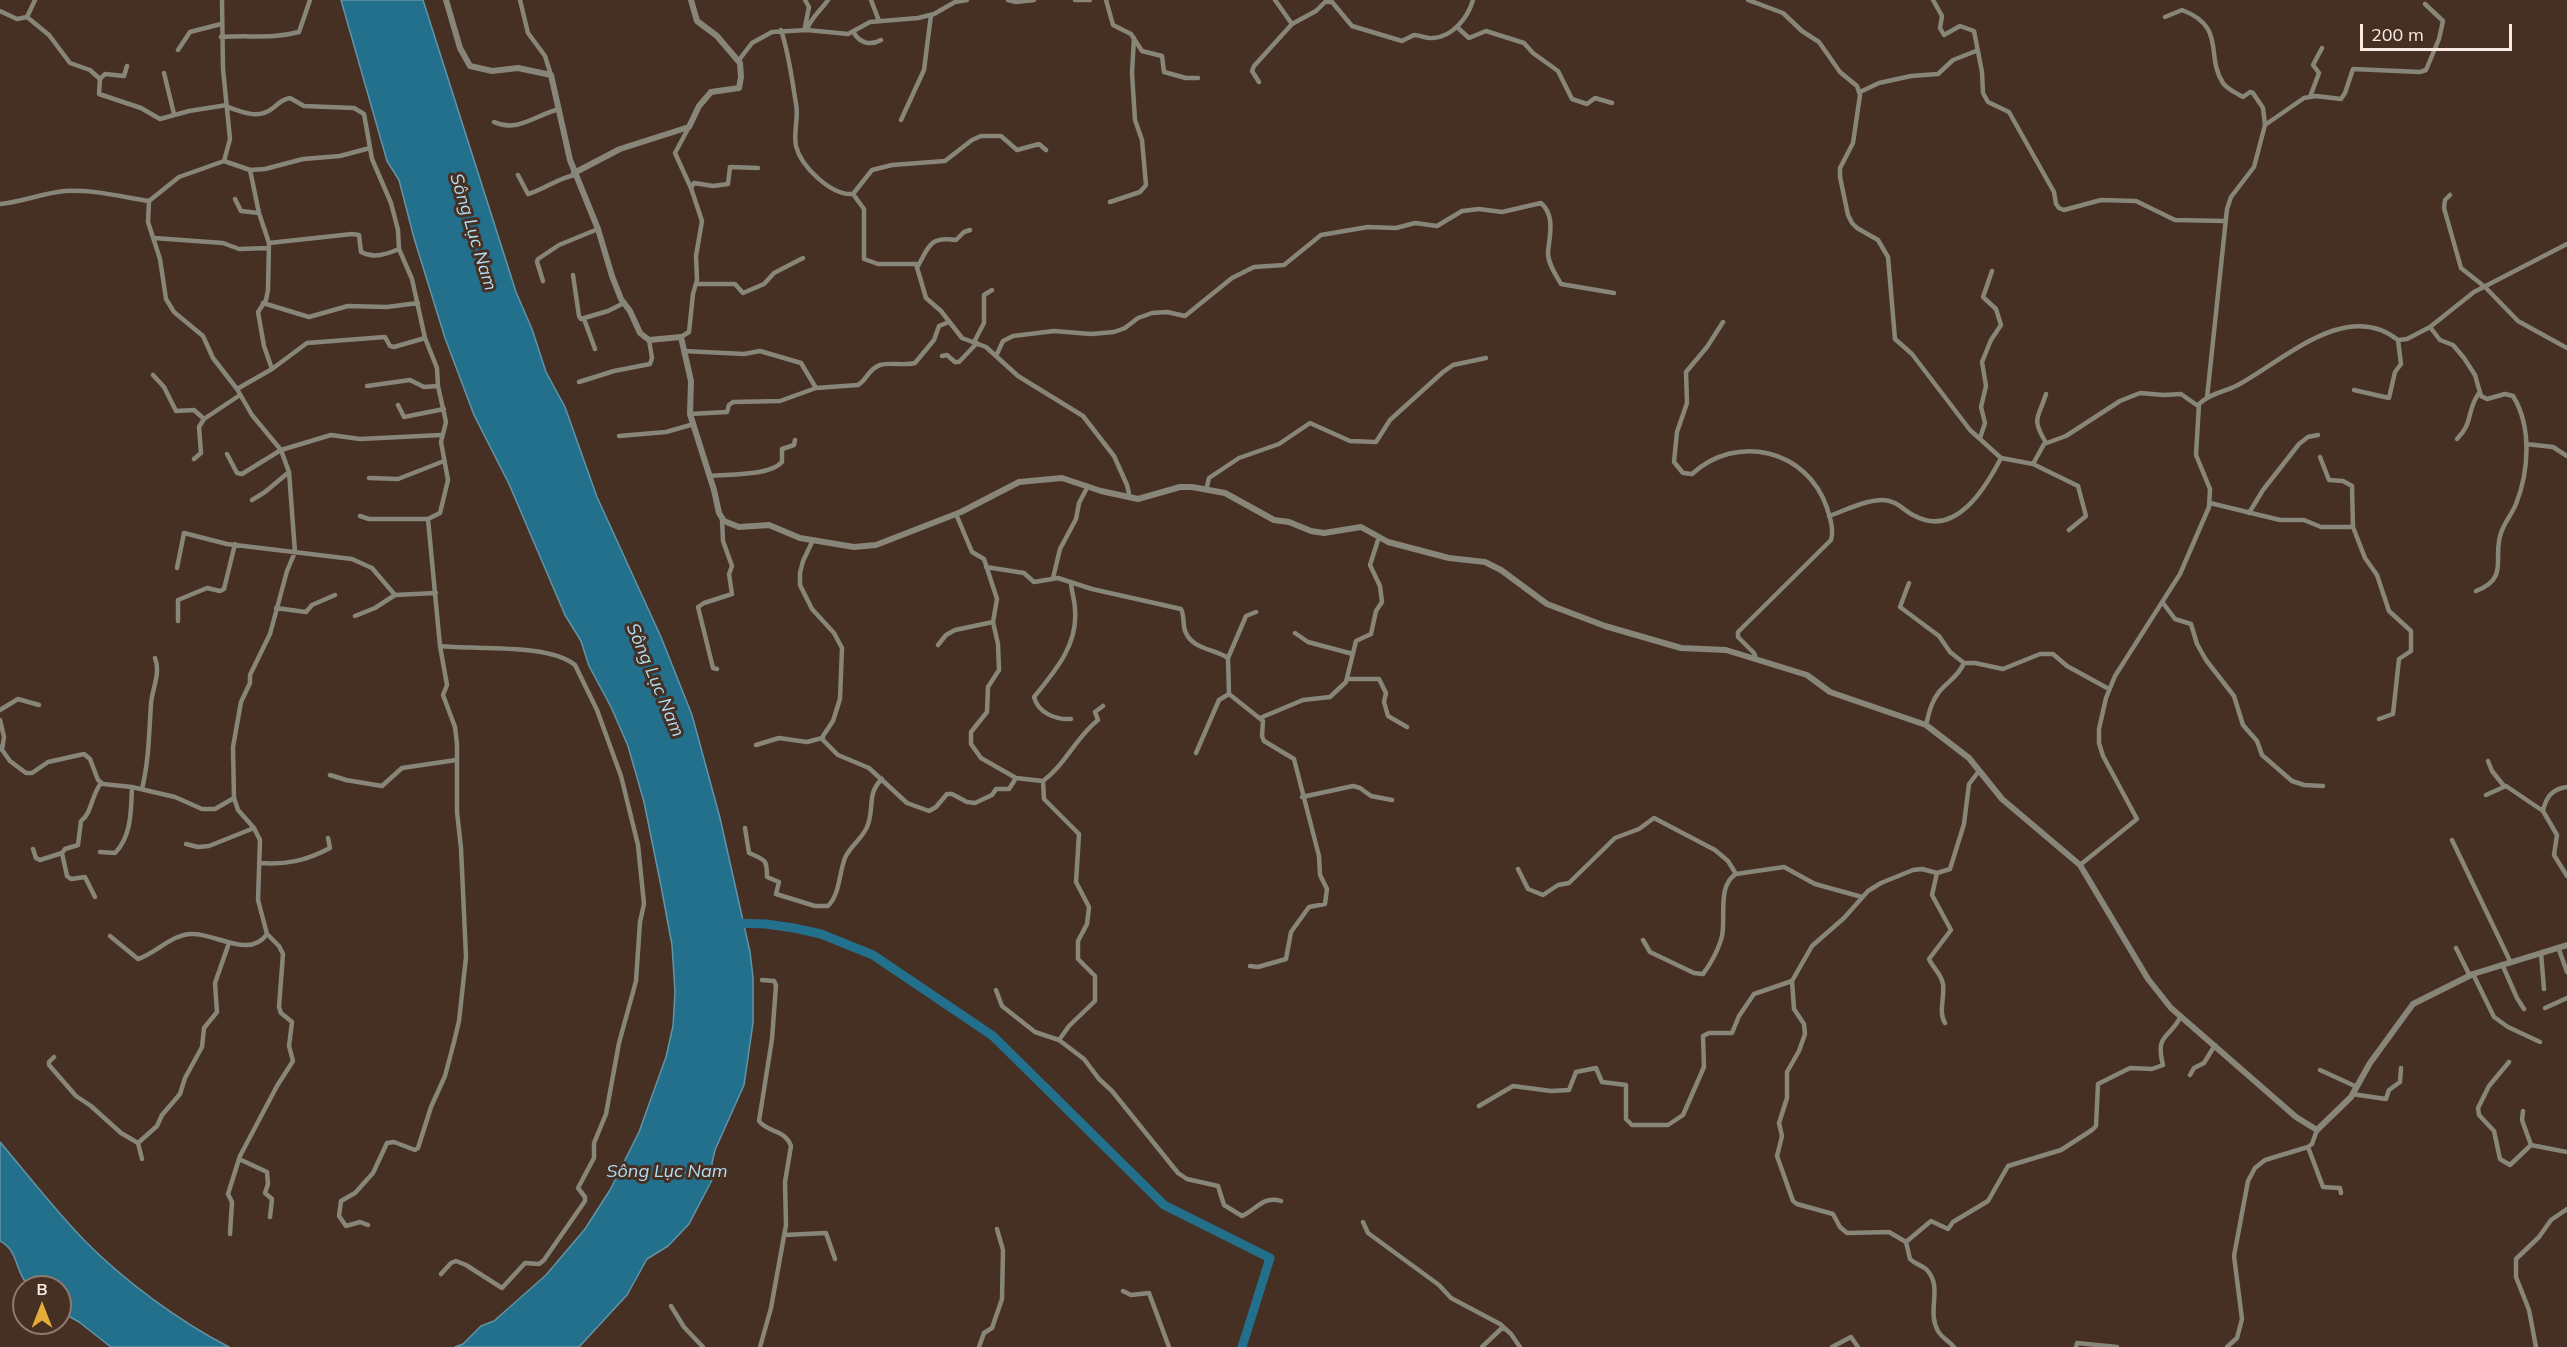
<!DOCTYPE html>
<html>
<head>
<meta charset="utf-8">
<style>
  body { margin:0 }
  #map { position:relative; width:2567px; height:1347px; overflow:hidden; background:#462f23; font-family:Mulish,sans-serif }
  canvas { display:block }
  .north { position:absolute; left:12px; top:1275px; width:60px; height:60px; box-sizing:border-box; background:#462f23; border:2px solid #8d796f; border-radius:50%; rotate:0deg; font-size:16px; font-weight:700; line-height:24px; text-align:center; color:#f8e9e1 }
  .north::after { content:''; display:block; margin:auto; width:21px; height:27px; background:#e6ad36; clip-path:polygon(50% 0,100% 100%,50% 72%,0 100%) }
  .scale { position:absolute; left:2360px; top:24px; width:152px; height:27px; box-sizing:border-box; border:3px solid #f8e9e1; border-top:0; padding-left:8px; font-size:18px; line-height:21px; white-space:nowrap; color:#f8e9e1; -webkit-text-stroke:4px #462f23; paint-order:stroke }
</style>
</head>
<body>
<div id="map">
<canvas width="2567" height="1347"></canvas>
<div class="north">B</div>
<div class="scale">200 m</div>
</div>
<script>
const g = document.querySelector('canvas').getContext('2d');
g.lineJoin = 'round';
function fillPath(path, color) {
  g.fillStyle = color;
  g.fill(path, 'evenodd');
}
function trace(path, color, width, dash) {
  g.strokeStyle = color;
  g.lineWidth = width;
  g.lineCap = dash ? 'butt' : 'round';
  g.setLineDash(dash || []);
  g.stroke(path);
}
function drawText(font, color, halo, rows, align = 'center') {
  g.font = font + ' Mulish,sans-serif';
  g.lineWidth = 6;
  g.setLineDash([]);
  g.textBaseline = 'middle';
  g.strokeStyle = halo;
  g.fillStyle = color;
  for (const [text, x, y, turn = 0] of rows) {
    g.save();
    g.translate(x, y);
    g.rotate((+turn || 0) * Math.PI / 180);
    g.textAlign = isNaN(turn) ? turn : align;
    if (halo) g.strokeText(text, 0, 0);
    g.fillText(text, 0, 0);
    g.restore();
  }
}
const water = new Path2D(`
  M341,0H423L516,292L532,329L546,372L565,407L597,497L661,637L692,715L720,818L750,952L753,977V1023L744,1085L715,1150L712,1163L713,1178L689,1224L668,1246L647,1259L627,1295L579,1347H455L463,1344L481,1326L494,1321L546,1275L585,1229L610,1190L639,1132L666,1057L673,1026L675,992L672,945L661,886L644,802L628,746L611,707L589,666L581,641L565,615L509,484L474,415L445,338L414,238L399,180L387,161Z
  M0,1142C28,1175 54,1209 84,1240C123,1280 180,1322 229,1347H111L79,1322L60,1311V1287H29C13,1269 20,1252 0,1241Z`);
fillPath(water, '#23708d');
trace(water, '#6394a6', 1.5);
trace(new Path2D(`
  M733,923L766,924L794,928L821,934L873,955L993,1036L1164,1205L1270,1258L1242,1347`), '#23708d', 9);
trace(new Path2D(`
  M35,0L27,17L49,35L70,63L90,70L100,79L99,94L141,108L160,119L189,111L227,105
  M222,0L223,69L230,139L224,161
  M520,0L528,33L545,56L551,75
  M871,0L879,21
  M1008,0L1016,2L1034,0
  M1075,0H1090
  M1106,0L1113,25L1131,34L1142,51L1162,56L1164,72L1186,78H1198
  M1275,0L1292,24
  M1748,0L1783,13L1802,31L1819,42L1840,72L1857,86L1860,95L1853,143L1840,168V177L1848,215L1852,223L1857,228L1878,240L1888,257L1895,339L1912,354L1970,430L2001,458L2033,464L2078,486L2086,516L2069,530
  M1933,0L1942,16L1940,28L1944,35L1960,26L1974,31L1982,72L1983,93L1988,102L2009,112L2054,192L2056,204L2059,208L2064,210L2101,200L2136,201L2175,220L2225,221
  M0,11L17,19L27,17
  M2165,17L2182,10C2227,27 2205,56 2223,83C2227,89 2236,93 2243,97L2250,92L2253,93L2263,108L2265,125
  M805,27L809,7L805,0
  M1457,27L1469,38L1486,31L1524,43L1533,53L1558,71L1572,99L1587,104L1595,98L1612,103
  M781,30C789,54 792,79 796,104C799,118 793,132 796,146C801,167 832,196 853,194L872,170L892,165L945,161L972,140L981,136H1001L1017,150L1039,144L1046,150
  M807,30C809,20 822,9 828,0
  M854,33C860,43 870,46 881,40
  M221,37C248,35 273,39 299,32L310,0
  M178,50L190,32L221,24
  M739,60L752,43L772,32L807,30L848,34L870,22L918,18L934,14L955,2L967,0
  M164,73L174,114
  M100,79L105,74L124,76L127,66
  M1259,82L1252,71L1254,66L1292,24L1316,11L1325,2H1332L1352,26L1402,41L1414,35C1420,35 1427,39 1433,38C1453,37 1468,17 1473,0
  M1860,92L1879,83L1911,76L1938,74L1953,60L1976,51
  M2310,97L2319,73L2313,65L2322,48
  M227,107C244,112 258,120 273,108C279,103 283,99 290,98L304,106L354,108L364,114L372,159L391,203L398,230L399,249L412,279L425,338L437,368L438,386L446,422L441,442L448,480L440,513L428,519L440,646C475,650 549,643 575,665L597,710L621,776L638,845L644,904L640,922L636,981L619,1043L606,1114L594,1143V1158L578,1188L585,1197V1201L544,1260L539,1264L525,1263L502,1288L466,1265L456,1261L451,1263L441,1274
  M901,120L924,70L931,15
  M494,122C517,133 536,115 559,109
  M250,170L259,213L269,243L268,290L266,300L258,312L264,346L272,369
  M518,175L528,194C545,189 558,178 575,175
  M691,188L694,183L713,186L728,184L730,167L758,168
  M853,194L864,209V259L878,264H916L926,298L941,311L962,338L986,347L1018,376L1083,416L1114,456L1127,485L1130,498
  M2450,195L2445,200L2444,208L2461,268L2485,287L2518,321L2567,348
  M235,199L241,211L259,213
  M1110,202L1140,192L1146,185L1142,140L1135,120L1132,73L1134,38
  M0,204C22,202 43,193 65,191C92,189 122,197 149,201
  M154,238L223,243L239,249L269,248
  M269,243L352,234L359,235L361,252C374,259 387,254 399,249
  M918,266C929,246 930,236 956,240L964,232L970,230
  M573,275L579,316L581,319L608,311L624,303
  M543,281L537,262L538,259L559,245L598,229
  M697,284H735L743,293L764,284L774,273L803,258
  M263,303L309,317L348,306L387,307L418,303
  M584,319L595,349
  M1723,322L1707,347L1686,372L1687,403L1677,432L1674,462L1683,473L1692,474C1736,433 1807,449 1827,508C1830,518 1834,529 1831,540L1738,632V637L1754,653L1756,659
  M2430,327L2440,340L2453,345L2464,358L2475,375L2481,396L2487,399L2505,394L2513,396C2532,427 2529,471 2516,504C2512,514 2504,523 2501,533C2492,558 2510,578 2476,591
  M681,337L689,332L693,294L697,280L696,256L702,221L691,188L675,153L689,127
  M974,342L984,323V295L992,290
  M684,351L744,354L760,351L801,363L816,388L858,385C867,380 868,369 880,365C891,362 903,366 915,363L934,340L939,326L949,322
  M942,356L947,355L955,362H959L977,343
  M996,356L1003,341L1013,336L1054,331L1091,334L1114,332L1125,328L1138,318L1152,313L1167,312L1185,316L1232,278L1254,267L1284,265L1321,235L1368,227L1396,228L1415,223L1437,226L1462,211L1479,209L1502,212L1541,203C1556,216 1549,237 1548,253C1548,264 1556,275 1561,284L1614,293
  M153,375L164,387L176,411L194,410L204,419
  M579,382L614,371L650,364L652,358L649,340
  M367,386L410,380L424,387L438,386
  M237,389L272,369L307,343L385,337L390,346L394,347L425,338
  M2354,390L2389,398L2395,372L2401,364L2398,340
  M2207,398L2227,209L2231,197L2254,167L2265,125L2304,98L2316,96L2341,99L2345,93L2353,69L2420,72L2426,70L2439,39L2443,21L2425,4
  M398,405L404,417L444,409
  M690,414L727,412L729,405L733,402L780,401L816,388
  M619,436L666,432L694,424
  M1980,438L1985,423L1981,407L1986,386L1982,362L1991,340L2001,325L1996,309L1983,297L1992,271
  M2457,439C2474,422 2466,411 2479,393
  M2046,443C2031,417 2038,420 2046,394
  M2526,444L2553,447L2567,456
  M227,454L237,473L242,474L281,450L331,435L360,439L441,435
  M2320,457L2329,480L2343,481L2352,486L2353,527L2365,558L2377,575L2389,611L2411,631V651L2399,659L2393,714L2379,719
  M194,459L201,453L199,427L204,419L240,395
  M2033,464L2044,444L2066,436L2120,401L2140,393L2164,395L2181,394L2198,406
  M710,476C728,474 770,476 782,462V449L794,445L795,440
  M369,478L398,479L444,461
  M1206,490L1209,478L1239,458L1279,444L1310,423L1350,441L1376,442L1390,420L1443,372L1453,365L1486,358
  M252,500L265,492L289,472
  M2210,503L2280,520H2304L2321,527H2353
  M2249,513L2263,490L2299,444L2308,437L2318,435
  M956,514L972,552L984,559L997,599L993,622L998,644L999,670L988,687L987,712L971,732V744L981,758L1016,778L1043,781C1066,764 1076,737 1098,720L1095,712L1103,706
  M360,516L369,519H428
  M1829,516C1846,510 1865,500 1883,500C1896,500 1904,511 1915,516C1956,538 1986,487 2001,458
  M813,540L803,561L800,573V585L812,609L834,633L842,648L840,699L833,721L823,736V740L838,755L869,768L907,803L929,811L936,807L947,794H952L967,802L975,803L992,795L996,789H1009L1016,778
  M986,567L1024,573L1034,582L1058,578L1092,589L1181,609C1185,616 1182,626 1186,633C1193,649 1214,649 1228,658L1229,694L1263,721L1262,736L1264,741L1294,759L1319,856L1320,875L1327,889L1325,904L1309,907L1291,932L1286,959L1258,967L1250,966
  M177,568L184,533L227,544L352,559L372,568L395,595L436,593
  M1053,578L1060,549L1076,519L1079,503L1088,486
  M1909,583L1900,607L1939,636L1950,652L1964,663H1975L2003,669L2040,654H2053L2067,666L2109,689
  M2163,603L2175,619L2191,624L2197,644L2206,660L2234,696L2243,725L2257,741L2262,755L2292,781L2304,785L2323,786
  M276,608L306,612L312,605L335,595
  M355,616L375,608L395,595
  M178,621V600L207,588L220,591L224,589L235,544
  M1295,633L1308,642L1353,654
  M938,645L946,635L955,630L993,622
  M1228,658L1246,616L1256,612
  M717,669L713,668L698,607L704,603L732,594L729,574L732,566L723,541L722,519
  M1347,679H1379L1386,693L1384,702L1388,716L1407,727
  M0,710L18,699L39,705
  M1260,718L1303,700L1330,697L1346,682L1356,641L1371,634L1376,611L1382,602L1380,586L1370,565L1379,537
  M1071,719C1056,720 1038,713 1034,697C1055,671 1078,645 1075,610C1075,600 1071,591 1071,582
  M0,720L4,737L2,750
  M1926,725C1929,713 1931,702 1939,692C1948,681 1958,677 1964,663
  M756,745L779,738L807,742L822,738
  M0,747L10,761L26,773H32L48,762L84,754L90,759L98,780L103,784L132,787L175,797L202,809H215L234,798L233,747L241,702L250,683V675L270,634L287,571L295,552L289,472L281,450L252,415L237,389L213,358L203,336L174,312L166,299L160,259L148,222L149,201L179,177L224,161L250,170L265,169L303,159L340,156L370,148
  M1196,753L1219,700L1229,694
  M2488,761L2492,771L2504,786
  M330,775L346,780L382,786L402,768L456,760
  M1043,781L1044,799L1079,834L1076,882L1089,907L1087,924L1078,941V959L1095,976V1001L1069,1026L1059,1040L1084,1059L1099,1079L1112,1091L1178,1173L1187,1179L1218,1186L1224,1205L1242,1216C1256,1210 1264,1195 1281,1201
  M2567,787C2552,789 2546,797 2543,811L2557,835L2554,855L2567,876
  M142,789C149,760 149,733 151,704C152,689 161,673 155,658
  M2486,795L2506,786L2543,811
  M1302,797L1353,786L1360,788L1371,796L1392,800
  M745,828L749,853C766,860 767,860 767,877L779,882L776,894L815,906H828C840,894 839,873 845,858C850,846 862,839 867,827C875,809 866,794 882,779
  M2452,840L2510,961
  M186,844L198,847L209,846L254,828
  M33,849L36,858L40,860L62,853
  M100,852L115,853C132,836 131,809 132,787
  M259,863C285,865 306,861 330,848L328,838
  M2080,865L2137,819L2103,756L2099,743V729L2106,698L2115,676L2180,574L2209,507L2210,489L2196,455L2199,404C2209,394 2224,392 2236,386C2282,362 2346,298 2398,340L2407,339L2430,327L2474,292L2567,244
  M1518,869L1528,889L1543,895L1558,885L1569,883L1615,838L1639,829L1654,818L1715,850L1728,861L1736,874L1784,867L1815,884L1862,897
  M1937,873L1932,895L1951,930L1929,959C1933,968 1941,973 1943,984C1945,997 1938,1012 1945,1023
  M95,897L85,877L71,879L67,876L62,853L65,849L78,845L81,821C92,813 91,796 101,783
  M110,936L138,959C155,954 173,933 193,934C217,934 250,959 267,934
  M1643,940L1650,952L1694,973L1703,974C1710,965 1719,949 1722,936C1726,918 1717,885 1736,874
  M2558,947L2567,972
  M2456,948L2470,976
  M2541,953L2544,989
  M2502,964L2517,998L2524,1009
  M2473,974L2494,1017L2508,1027L2540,1042
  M1792,981L1794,1009L1804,1024L1805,1034L1799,1051L1787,1072V1098L1779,1123L1782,1136L1777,1156L1793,1201L1797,1204L1833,1214L1840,1227L1847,1233L1889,1232L1906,1242L1910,1259C1915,1264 1921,1265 1926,1269C1944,1287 1926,1310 1938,1331C1942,1338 1949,1341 1954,1347
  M996,990L1002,1006L1035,1032L1059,1040
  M2545,1008L2567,998
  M54,1057L49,1062V1065L76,1096L91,1106L121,1133L138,1143L142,1159
  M2509,1062L2489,1086L2478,1108L2479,1115L2494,1131L2500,1159L2510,1165L2531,1145L2567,1152
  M2320,1070L2357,1087
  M2190,1075L2194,1068L2204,1063L2215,1045
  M2352,1094L2386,1099L2389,1090L2400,1082L2401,1068
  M1479,1106L1513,1086L1551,1091L1569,1090L1576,1072L1596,1068L1602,1082L1626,1085V1119L1632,1125H1668L1683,1115L1704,1067L1703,1036L1709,1033H1732L1739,1016L1754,994L1792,981L1812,946L1844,918L1868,891L1881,883L1913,870L1922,869L1937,873L1950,869L1964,824L1969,784L1979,771
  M2523,1111L2522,1120L2531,1145
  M138,1143L157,1126L162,1115L180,1094L185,1078L202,1047L204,1028L217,1012L215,983L229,943
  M2308,1147L2323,1187L2340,1188L2341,1193
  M239,1159L267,1172L268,1184L265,1193L272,1199L270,1217
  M1363,1222L1368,1233L1439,1285L1451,1298L1500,1324L1511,1334L1520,1347
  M368,1225L360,1222L346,1226L339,1216L341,1201L355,1193L373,1173L387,1143L394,1142L415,1150L418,1148L431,1107L445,1076L454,1042L459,1021L466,957L461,848L457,812V744L455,727L443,695L447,685L440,646
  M230,1234L232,1202L228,1194L240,1156L277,1086L293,1061L289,1046L292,1022L281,1013L279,1007L283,954L279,946L267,934L258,900L260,840L254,828L238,810L234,798
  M784,1235L826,1233L835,1259
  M1906,1242L1931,1221L1948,1229L1953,1222L1988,1201L2008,1166L2061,1150L2092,1130L2096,1126L2098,1084L2130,1068L2152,1069L2163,1065C2155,1033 2169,1040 2181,1016
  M1123,1291L1131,1295L1149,1293L1169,1347
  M671,1306L684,1327L703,1347
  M760,1347L771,1308L786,1225L785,1182L791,1146C785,1129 768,1133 759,1121L772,1039L776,985L774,981L762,980
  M979,1347L984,1333L992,1328L1002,1299L1003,1250L997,1229
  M1482,1347L1503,1327
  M1832,1347L1851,1337L1858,1347
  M2076,1347L2077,1343L2117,1347
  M2227,1347L2237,1338L2242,1319L2234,1256L2248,1181L2255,1168L2265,1160L2308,1147L2312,1144L2317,1130
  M2536,1347L2529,1310L2516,1277V1259L2539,1237L2551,1220L2567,1209`), '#888579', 4.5);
trace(new Path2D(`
  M446,0L460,48L470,66L492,71L518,68L551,75L570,160L598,229L612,276L621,299L630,311L640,333L649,340L681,337L691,381L690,414L714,490L719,513L724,521L739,527L769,525L800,538L854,547L876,545L961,512L1019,482L1062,478L1101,491L1138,499L1180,487H1192L1225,493L1274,520L1289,522L1311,531L1324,533L1361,527L1388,542L1449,558L1485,562L1501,570L1547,604L1605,626L1681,648L1726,650L1807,675L1830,692L1926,725L1969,758L2002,799L2080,865L2148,979L2171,1008L2296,1117L2317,1130L2351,1097L2370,1063L2413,1004L2473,974L2567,945
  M574,173L620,149L689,127L699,106L711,92L739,88L741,77L740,63L717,36L697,21L691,0`), '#888579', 6);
drawText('italic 18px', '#b1def3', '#462f23', [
  ["Sông Lục Nam",473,232,73],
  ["Sông Lục Nam",655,680,67],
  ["Sông Lục Nam",667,1172]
]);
</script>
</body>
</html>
